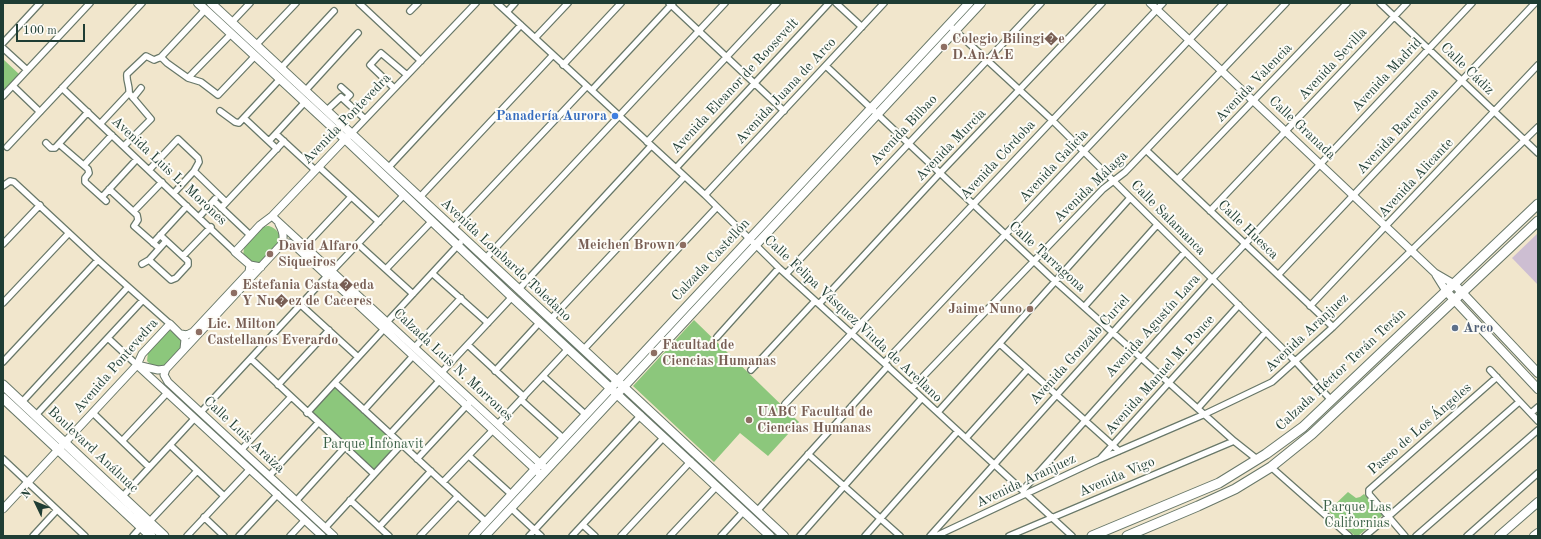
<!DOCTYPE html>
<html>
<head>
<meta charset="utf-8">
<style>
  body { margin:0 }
  #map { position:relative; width:1541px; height:539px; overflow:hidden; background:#f1e6cc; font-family:"Old Standard TT",serif }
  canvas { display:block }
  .frame { position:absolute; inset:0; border:4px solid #1f3d34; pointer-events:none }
  .north { position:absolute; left:16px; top:483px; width:40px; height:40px; -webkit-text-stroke:3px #fdfcf7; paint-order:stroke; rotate:313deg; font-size:11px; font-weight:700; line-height:16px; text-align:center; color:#1f3d34 }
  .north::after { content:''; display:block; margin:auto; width:14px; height:18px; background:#1f3d34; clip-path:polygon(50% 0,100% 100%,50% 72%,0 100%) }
  .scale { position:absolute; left:16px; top:24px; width:69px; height:18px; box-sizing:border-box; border:2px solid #1f3d34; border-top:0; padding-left:5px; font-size:12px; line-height:14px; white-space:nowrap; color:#1f3d34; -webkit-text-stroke:3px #fdfcf7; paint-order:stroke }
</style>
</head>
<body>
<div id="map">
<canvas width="1541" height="539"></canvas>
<div class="frame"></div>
<div class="north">N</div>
<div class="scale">100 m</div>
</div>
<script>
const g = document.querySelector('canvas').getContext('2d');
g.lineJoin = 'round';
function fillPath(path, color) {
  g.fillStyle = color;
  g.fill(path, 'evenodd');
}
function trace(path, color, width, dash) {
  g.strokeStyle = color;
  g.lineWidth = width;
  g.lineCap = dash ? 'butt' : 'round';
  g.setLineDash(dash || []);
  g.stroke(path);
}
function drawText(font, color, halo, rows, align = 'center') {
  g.font = font + ' "Old Standard TT",serif';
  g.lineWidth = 4;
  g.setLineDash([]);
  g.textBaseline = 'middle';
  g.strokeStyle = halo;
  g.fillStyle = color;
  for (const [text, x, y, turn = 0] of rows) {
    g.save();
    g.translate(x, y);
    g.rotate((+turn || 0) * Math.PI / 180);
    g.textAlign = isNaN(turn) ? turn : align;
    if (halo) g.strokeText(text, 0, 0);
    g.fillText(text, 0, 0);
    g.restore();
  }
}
fillPath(new Path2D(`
  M1538,233V285L1512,258Z`), '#cdbed2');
fillPath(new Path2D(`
  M3,59L20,75L3,94Z
  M269,226C278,229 280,234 280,243L260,264C227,265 251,226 269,226Z
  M694,320L799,422L768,456L740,433L714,462L633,386Z
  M167,331H174L180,335L183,346L165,367H153L147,361L148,352Z
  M337,385L400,443L375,471L312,411Z
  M1348,492L1356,498L1360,497L1364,494L1383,515L1358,536H1355L1328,511Z`), '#8cc77c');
const minor = new Path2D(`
  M359,3L421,61
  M497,3L705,195L779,268L884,363L1072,536
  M669,3L784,111
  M836,3L862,27
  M1380,3L1538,153
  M410,11L418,3
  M507,12L515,3
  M232,22L250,3
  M949,25L1052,120L1296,362L1331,400
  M535,38L568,3
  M3,43L40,3
  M256,45L296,3
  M3,48L27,70
  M161,57L167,63L188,78L201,82L218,95L255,56
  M563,65L621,3
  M826,66L1055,281L1234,441L1258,460
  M281,68L334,11
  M188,78L231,34
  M13,86L40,112
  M341,87L350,95L345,100
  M62,88L235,252
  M394,88L370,65L381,53L407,75
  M592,90L673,3
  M305,91L358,33
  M129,93C130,86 126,81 127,74L146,56L154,60L161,57L205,10
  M3,96L90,3
  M133,98L141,88
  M220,111L235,122L239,123L280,79
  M326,111L341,97L365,119
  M244,118L277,149
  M100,124L129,93
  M276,134L315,170
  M351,134L476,3
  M269,141L305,102
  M647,142L777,3
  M46,143L51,148H55L88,112
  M59,144L88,169L89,173L85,178V182L106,201
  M124,146L151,119L129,93
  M7,147L142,3
  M1146,150L1333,327
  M84,165L112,135
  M319,167L379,222
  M388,168L521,25
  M676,168L829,3
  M149,170L178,139L198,158L199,162L194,171L174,193
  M194,171L226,202
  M1178,179L1347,3
  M3,186L10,181L14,182L98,260L170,324
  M109,189L137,215L138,220L134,226L159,248
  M705,195L884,3
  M102,197L137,159
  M420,197L553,55
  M214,201L250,235
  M221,208L284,141
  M134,211L162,182
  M1210,211L1407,3
  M199,217L215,199
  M453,228L587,86
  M153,243L187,206
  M3,244L40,205
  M358,244L413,294
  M305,246L351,197
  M183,256L211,227
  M485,259L725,3
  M149,260L171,280L176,278L188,265V261L160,235
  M142,264L149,260L166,241
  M386,269L432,221
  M332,271L404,195
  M433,274L488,323
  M786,274L1041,3
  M1278,275L1535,3
  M519,289L651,146
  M3,303L69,233
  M819,304L940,173L1102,3
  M301,305L358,357
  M1310,306L1538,65
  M1084,307L1157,225
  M551,319L684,177
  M387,322L460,243
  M717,337L779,268
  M109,339L137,365
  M1000,344L1119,451
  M468,345L524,397
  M415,347L461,298
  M584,349L717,207
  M251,359L374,474
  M3,362L98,260
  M884,363L1224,3
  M751,370L815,301
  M1490,370L1538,421
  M495,371L540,322
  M442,372L512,297
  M543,376L585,414
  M335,383L486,522
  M278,385L329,330
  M912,388L1103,189L1125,172L1146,150L1286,3
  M521,400L563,438
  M22,402L128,287
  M785,404L1163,3
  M1198,408L1266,332
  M364,410L413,356
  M201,412L327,276
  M938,412L1130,198
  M93,413L149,467
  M307,413L384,329
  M1531,413L1538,407
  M36,415L143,300
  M498,424L568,349
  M390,434L439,381
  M966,438L1028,369
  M122,441L167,393
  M170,445L224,496
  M241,450L291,397
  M808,454L900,536
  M469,456L511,494
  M3,459L85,536
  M417,459L469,403
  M1100,459L1239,305
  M1271,467L1349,536
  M269,476L318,423
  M443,482L493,430
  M1023,490L1212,279L1472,3
  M122,497L194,419
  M350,500L389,536
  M296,501L345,447
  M511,508L541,536
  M757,511L888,366
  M204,517L224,536
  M149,522L197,471
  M583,525L595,536
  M379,527L431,471
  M325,528L401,445
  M33,536L57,510
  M133,536L141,527
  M187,536L250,469
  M239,536L278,494
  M290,536L305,520
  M420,536L458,496
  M529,536L641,415
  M572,536L664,437
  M621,536L691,461
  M670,536L717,486
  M721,536L744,511
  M800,536L922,398
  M865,536L958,431
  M930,536L1185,252
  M936,536L1098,460L1205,414L1272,382L1333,327L1538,127
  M1009,536L1234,441
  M1365,536L1389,516L1519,402
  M1405,536L1369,494V490L1497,377
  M1416,536L1538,430
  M1467,536L1538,473`);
const tertiary = new Path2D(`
  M1150,3L1435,273L1454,284
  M272,216L546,469
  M281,245L289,243L295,246L539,473
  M261,267L250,265L235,252L260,225L272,216L349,135
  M1436,275L1446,291
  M181,334L187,335L193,332L249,272L250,265
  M137,365L322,536
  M137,365L158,370L166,369
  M166,369L164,375L168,382L334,536
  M166,369L281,245C285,238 283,231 279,224
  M3,509L137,365L142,354L170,324L185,339L184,349`);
const secondary = new Path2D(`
  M198,3L345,139L512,297L770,536
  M211,3L784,536
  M1454,284L1538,373
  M1446,291L1538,389
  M473,536L969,3
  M485,536L981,3
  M1499,536L1538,502
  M1534,536L1538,533`);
const primary = new Path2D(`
  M3,385L164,536
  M3,398L151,536
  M1092,536L1219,483L1266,454L1303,427L1538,204
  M1127,536L1198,506L1235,489L1271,467L1312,434L1538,221`);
trace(minor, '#687869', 8);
trace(tertiary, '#687869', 9);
trace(secondary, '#687869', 10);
trace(primary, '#687869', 11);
trace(minor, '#fff', 5.5);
trace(tertiary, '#fff', 7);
trace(secondary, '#fff', 8);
trace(primary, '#fff', 9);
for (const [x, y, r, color] of [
  [944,47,4,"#8d6e63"],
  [615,116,4,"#3f7fe0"],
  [683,245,4,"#8d6e63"],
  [270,254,4,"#8d6e63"],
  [234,293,4,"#8d6e63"],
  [1030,309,4,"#8d6e63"],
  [1455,328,4,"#5c6f8a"],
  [199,332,4,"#8d6e63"],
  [654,353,4,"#8d6e63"],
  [749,420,4,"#8d6e63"]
]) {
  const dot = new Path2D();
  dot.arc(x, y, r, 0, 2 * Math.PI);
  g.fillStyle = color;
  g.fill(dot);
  trace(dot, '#fdfcf7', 1.5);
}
drawText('bold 14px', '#785e54', '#fdfcf7', [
  ["Colegio Bilingi�e",952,39],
  ["D.An.A.E",952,55],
  ["Meichen Brown",675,245,"right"],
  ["David Alfaro",278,246],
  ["Siqueiros",278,262],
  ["Estefania Casta�eda",242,285],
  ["Y Nu�ez de Caceres",242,301],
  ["Jaime Nuno",1022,309,"right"],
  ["Lic. Milton",207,324],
  ["Castellanos Everardo",207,340],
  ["Facultad de",662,345],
  ["Ciencias Humanas",662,361],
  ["UABC Facultad de",757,412],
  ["Ciencias Humanas",757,428]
], 'left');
drawText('14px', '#1f3d34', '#fdfcf7', [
  ["Avenida Sevilla",1333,64,-47],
  ["Calle Cádiz",1467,69,44],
  ["Avenida Madrid",1387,75,-47],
  ["Avenida Valencia",1254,83,-46],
  ["Avenida Eleanor de Roosevelt",735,86,-47],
  ["Avenida Juana de Arco",786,91,-47],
  ["Avenida Pontevedra",347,119,-46],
  ["Calle Granada",1302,128,43],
  ["Avenida Bilbao",904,130,-47],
  ["Avenida Barcelona",1398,131,-47],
  ["Avenida Murcia",951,145,-46],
  ["Avenida Córdoba",998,160,-47],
  ["Avenida Galicia",1054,166,-47],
  ["Avenida Luis L. Morones",169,171,43],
  ["Avenida Alicante",1416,178,-47],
  ["Avenida Málaga",1091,187,-44],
  ["Calle Salamanca",1168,218,45],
  ["Calle Huesca",1248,230,44],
  ["Calle Tarragona",1047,257,42],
  ["Avenida Lombardo Toledano",506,260,43],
  ["Calzada Castellón",711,260,-47],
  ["Calle Felipa Vásquez Viuda de Arellano",853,319,43],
  ["Avenida Agustín Lara",1153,326,-48],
  ["Avenida Aranjuez",1307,333,-43],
  ["Avenida Gonzalo Curiel",1080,350,-48],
  ["Calzada Luis N. Morrones",453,365,43],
  ["Avenida Pontevedra",116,366,-49],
  ["Calzada Héctor Terán Terán",1341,370,-43],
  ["Avenida Manuel M. Ponce",1160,375,-48],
  ["Paseo de Los Ángeles",1420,429,-41],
  ["Calle Luis Araiza",244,435,43],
  ["Boulevard Anáhuac",93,450,43],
  ["Avenida Vigo",1117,477,-23],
  ["Avenida Aranjuez",1026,481,-25]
]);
drawText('bold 14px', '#366cbe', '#fdfcf7', [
  ["Panadería Aurora",607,116]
], 'right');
drawText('bold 14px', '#4e5e75', '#fdfcf7', [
  ["Arco",1463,328]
], 'left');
drawText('14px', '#3a6046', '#fdfcf7', [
  ["Parque Infonavit",373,444],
  ["Parque Las",1357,507],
  ["Californias",1357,523]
]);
</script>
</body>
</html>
